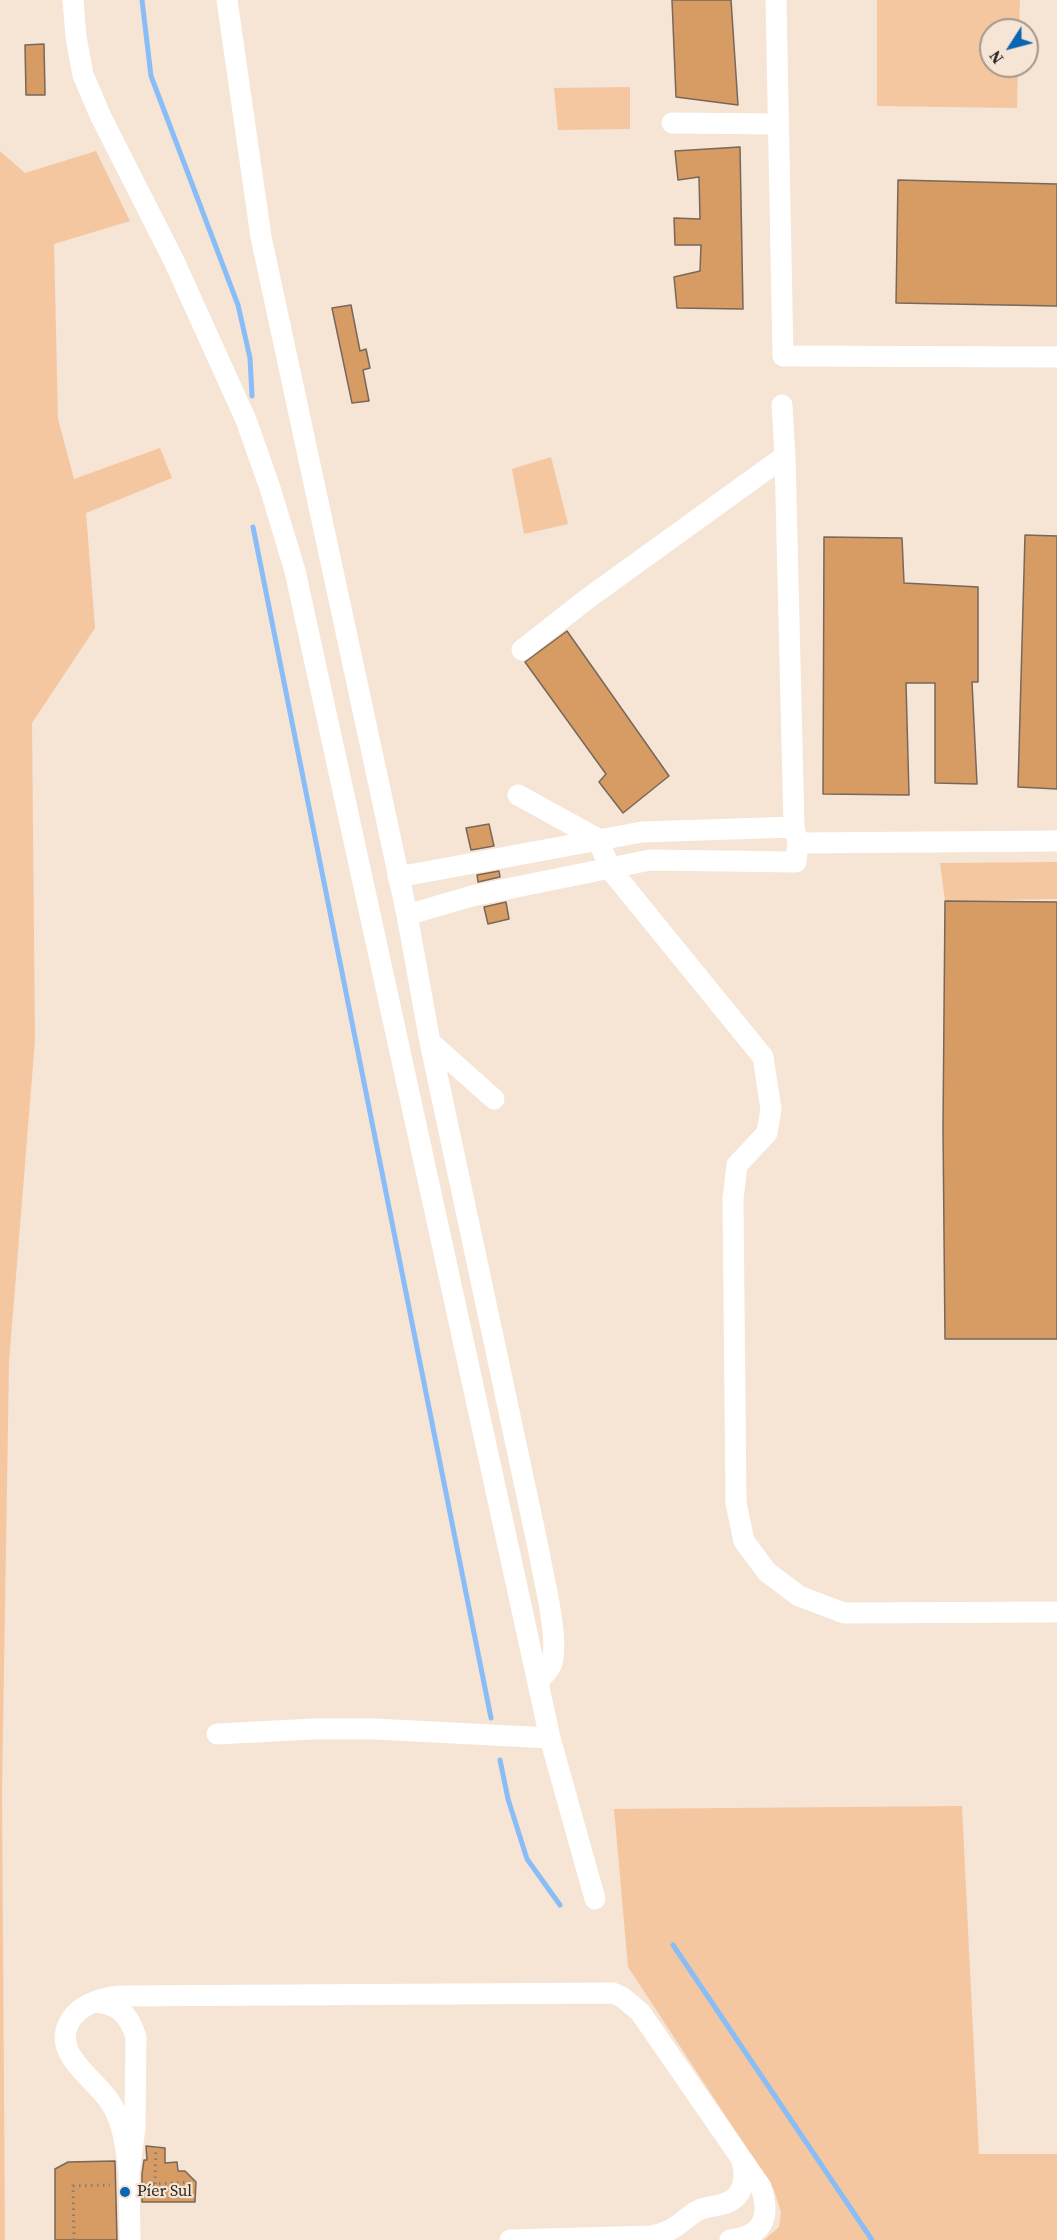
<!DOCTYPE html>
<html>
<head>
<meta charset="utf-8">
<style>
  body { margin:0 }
  #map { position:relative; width:1057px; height:2240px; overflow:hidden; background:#f6e4d4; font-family:"Source Serif 4",serif }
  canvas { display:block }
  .north { position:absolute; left:979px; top:18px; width:60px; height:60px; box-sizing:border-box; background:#f6e4d4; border:2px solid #a5978c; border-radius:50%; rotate:234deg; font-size:16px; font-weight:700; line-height:24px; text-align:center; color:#2b241f }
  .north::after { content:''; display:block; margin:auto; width:21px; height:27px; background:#0866b3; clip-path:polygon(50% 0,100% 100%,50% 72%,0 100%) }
</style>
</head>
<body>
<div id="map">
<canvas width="1057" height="2240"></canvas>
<div class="north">N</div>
</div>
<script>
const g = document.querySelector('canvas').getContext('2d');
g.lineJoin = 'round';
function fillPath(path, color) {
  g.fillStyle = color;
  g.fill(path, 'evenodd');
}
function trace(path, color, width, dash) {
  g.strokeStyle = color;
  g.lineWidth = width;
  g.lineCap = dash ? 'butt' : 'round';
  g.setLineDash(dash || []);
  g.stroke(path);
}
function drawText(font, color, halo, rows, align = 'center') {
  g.font = font + ' "Source Serif 4",serif';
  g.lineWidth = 4.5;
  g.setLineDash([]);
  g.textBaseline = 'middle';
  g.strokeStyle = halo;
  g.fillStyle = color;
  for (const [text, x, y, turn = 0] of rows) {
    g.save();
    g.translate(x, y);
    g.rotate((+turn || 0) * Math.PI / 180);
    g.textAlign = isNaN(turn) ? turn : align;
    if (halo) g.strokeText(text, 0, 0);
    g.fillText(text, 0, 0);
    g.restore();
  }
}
fillPath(new Path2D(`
  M877,0H1020L1019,30H991V66H1018L1017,108L877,106Z
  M630,87V129L558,130L554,88Z
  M0,151L25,173L96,151L130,221L54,244L58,419L74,479L160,448L172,478L86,513L95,628L32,723L35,1040L9,1362L2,1791L5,2240H0Z
  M551,457L568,524L524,534L512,469Z
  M1057,862V899L945,901L940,863Z
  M962,1806L979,2154H1057V2240H764L779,2227L781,2212L774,2190L628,1967L614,1809Z`), '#f4c7a0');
trace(new Path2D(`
  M142,0L151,76L238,305L250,358L252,396
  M253,527L491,1718
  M500,1760L508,1799L527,1859L560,1905
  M673,1945L872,2240`), '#88bdf8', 5);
const building = new Path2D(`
  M672,0H731L738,105L676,97Z
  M44,44L45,95H26L25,45Z
  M740,147L743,309L677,308L674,277L700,271L701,245H675L674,218L700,219L699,177L678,180L675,151Z
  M898,180L1057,184V306L896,303Z
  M351,305L360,351L366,349L370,368L363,370L369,401L352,403L332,308Z
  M1025,535L1057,536V789L1018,787Z
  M824,537L902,538L904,583L978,587V682H972L977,784L935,783V683H906L909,795L823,794Z
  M567,631L669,776L623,813L599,782L606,774L525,662Z
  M489,824L494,846L471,850L466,828Z
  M499,871L500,877L478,882L477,875Z
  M945,901L1057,902V1339H945L943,1127Z
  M506,902L509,919L488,924L484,907Z
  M146,2146L165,2148V2163L177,2162L178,2171H185L196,2182L195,2202H142V2174L144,2160H147Z
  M115,2161L117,2240H55V2169L68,2162Z`);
fillPath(building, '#d79b64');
trace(building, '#78685a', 1.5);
trace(new Path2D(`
  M147,2184L196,2182
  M155,2184L156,2147
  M74,2240L73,2186L110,2185`), '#887c72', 3, [1.5, 4.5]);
trace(new Path2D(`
  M73,0L76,37L83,75L101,117L174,261L246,420L270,488L295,571L550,1738L595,1899
  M227,0L261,237L407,915L430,1042L538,1547C543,1577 559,1635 552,1663C550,1671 543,1675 538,1681
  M776,0L783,356L1057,357
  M672,123L778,124
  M522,650L587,599L785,456
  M518,795L598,839L610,869L763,1057L771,1109L767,1133L737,1165L733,1199L736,1503L744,1541L767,1572L799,1596L844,1613L1057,1612
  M798,843L1057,841
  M398,877L642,832L794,827
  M407,915L472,896L650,860L796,862L798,843L794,827L785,456L782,405
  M430,1042L494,1099
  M217,1734L313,1729H375L550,1738
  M96,2002C119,2004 129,2015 136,2037L135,2128L129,2173L130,2240
  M129,2173C126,2149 124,2123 110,2102C94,2077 48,2052 72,2018C83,2003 102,1998 120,1996L613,1993L622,1997L640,2012L761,2187C771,2218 763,2236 730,2240
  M510,2240L650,2236C656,2235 662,2234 668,2231C680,2226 688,2215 699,2210C707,2206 715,2207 723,2204C745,2198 747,2176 741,2158`), '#fff', 21);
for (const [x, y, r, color] of [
  [125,2192,6,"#0866b3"]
]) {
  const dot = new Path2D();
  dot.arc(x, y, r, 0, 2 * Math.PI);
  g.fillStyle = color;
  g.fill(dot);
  trace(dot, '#f6e4d4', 2);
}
drawText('16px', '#2b241f', '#f6e4d4', [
  ["Píer Sul",137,2192]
], 'left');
</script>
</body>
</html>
